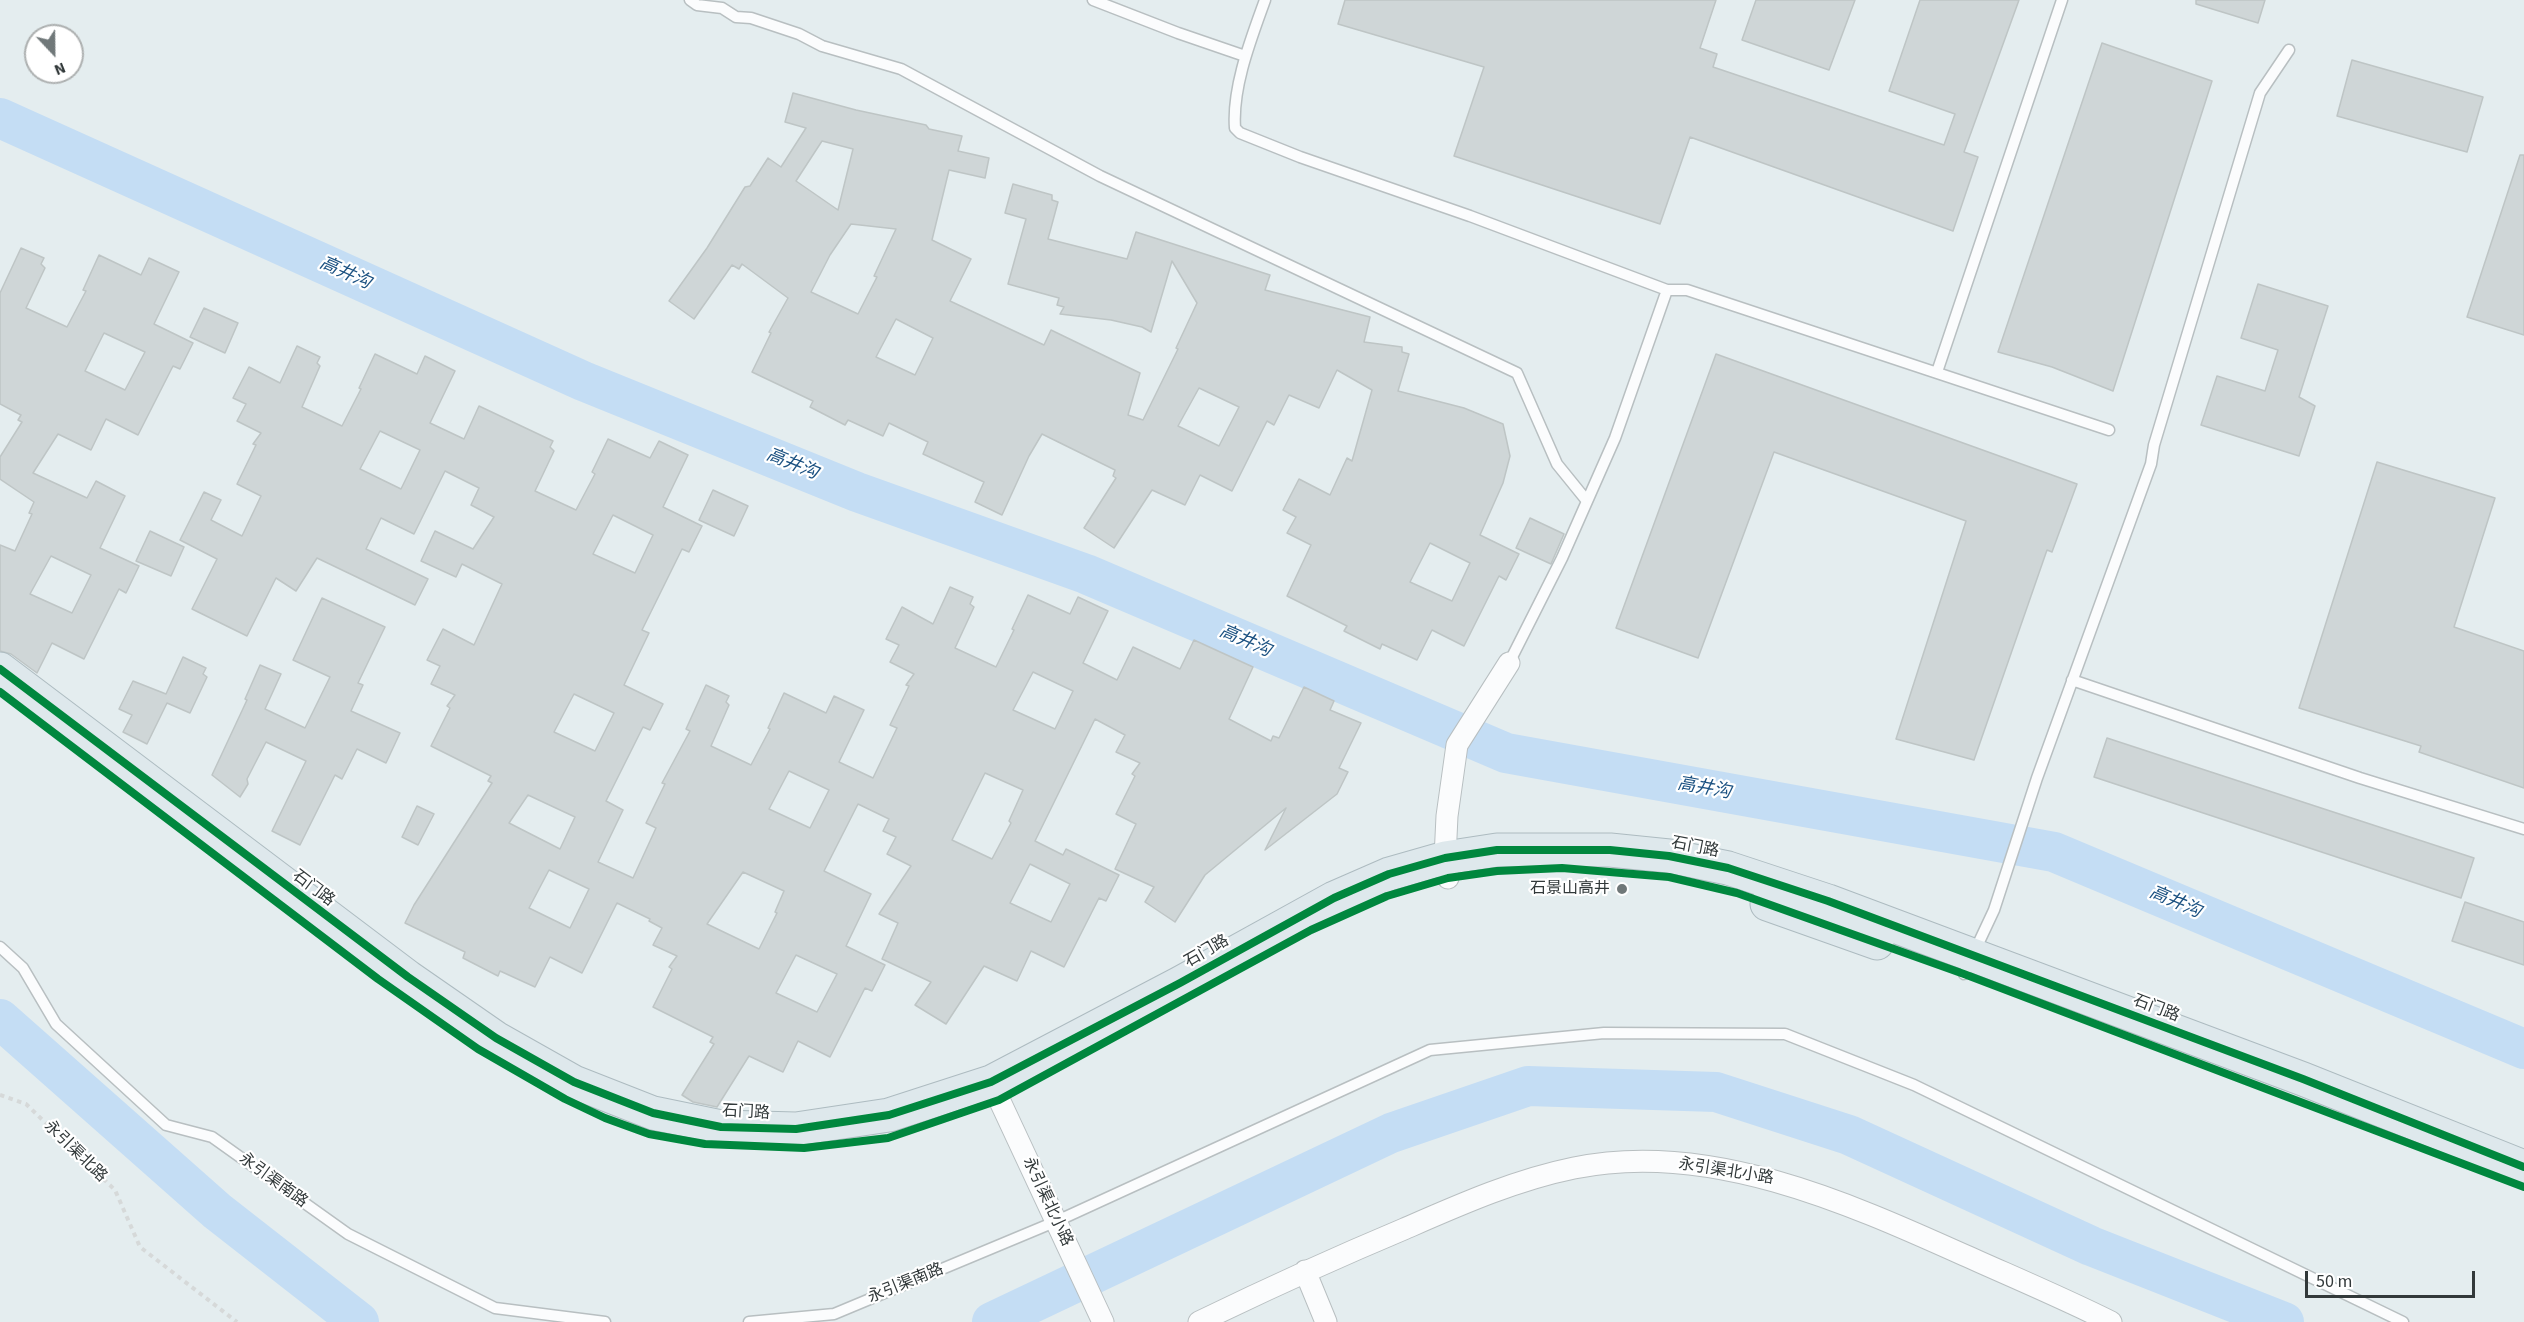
<!DOCTYPE html>
<html>
<head>
<meta charset="utf-8">
<style>
  body { margin:0 }
  #map { position:relative; width:2524px; height:1322px; overflow:hidden; background:#e4edef; font-family:"Source Sans 3",sans-serif }
  canvas { display:block }
  .north { position:absolute; left:24px; top:24px; width:60px; height:60px; box-sizing:border-box; background:#fff; border:2px solid #adb0b0; border-radius:50%; rotate:158deg; font-size:16px; font-weight:700; line-height:24px; text-align:center; color:#32393a }
  .north::after { content:''; display:block; margin:auto; width:21px; height:27px; background:#707879; clip-path:polygon(50% 0,100% 100%,50% 72%,0 100%) }
  .scale { position:absolute; left:2305px; top:1271px; width:170px; height:27px; box-sizing:border-box; border:3px solid #32393a; border-top:0; padding-left:8px; font-size:18px; line-height:21px; white-space:nowrap; color:#32393a; -webkit-text-stroke:4px #fff; paint-order:stroke }
</style>
</head>
<body>
<div id="map">
<canvas width="2524" height="1322"></canvas>
<div class="north">N</div>
<div class="scale">50 m</div>
</div>
<script>
const g = document.querySelector('canvas').getContext('2d');
g.lineJoin = 'round';
function trace(path, color, width, dash) {
  g.strokeStyle = color;
  g.lineWidth = width;
  g.lineCap = dash ? 'butt' : 'round';
  g.setLineDash(dash || []);
  g.stroke(path);
}
function fillPath(path, color) {
  g.fillStyle = color;
  g.fill(path, 'evenodd');
}
function drawText(font, color, halo, rows, align = 'center') {
  g.font = font + ' "Source Sans 3","Noto Sans SC",sans-serif';
  g.lineWidth = 4.5;
  g.setLineDash([]);
  g.textBaseline = 'middle';
  g.strokeStyle = halo;
  g.fillStyle = color;
  for (const [text, x, y, turn = 0] of rows) {
    g.save();
    g.translate(x, y);
    g.rotate((+turn || 0) * Math.PI / 180);
    g.textAlign = isNaN(turn) ? turn : align;
    if (halo) g.strokeText(text, 0, 0);
    g.fillText(text, 0, 0);
    g.restore();
  }
}
trace(new Path2D(`
  M0,118L583,381L857,492L1086,574L1506,753L2054,852L2524,1049
  M0,1019L217,1211L359,1322
  M992,1322L1391,1133L1528,1086L1716,1092L1849,1135L2091,1246L2284,1322`), '#c4ddf4', 40);
const building = new Path2D(`
  M1345,0H1716L1700,48L1717,54L1713,67L1944,145L1955,114L1889,91L1920,0H2019L1964,152L1978,157L1953,231L1690,137L1660,224L1454,156L1484,67L1338,24Z
  M1756,0H1855L1829,70L1742,40Z
  M2196,0H2265L2258,23L2196,4Z
  M2102,43L2212,81L2113,391L2052,367L1998,352Z
  M2352,60L2483,97L2467,152L2337,116Z
  M793,93L856,110L926,125L929,129L962,136L958,151L989,158L985,178L949,170L932,240L971,259L950,301L1044,345L1051,330L1140,373L1128,415L1143,420L1178,349L1176,348L1197,303L1172,261L1151,332L1142,327L1111,320L1060,314L1064,307L1057,305L1059,298L1008,284L1026,219L1005,213L1013,184L1052,195V200L1058,202L1048,239L1127,259L1136,232L1270,275L1265,290L1370,317L1364,342L1402,347V352L1409,354L1398,391L1464,408L1503,424L1510,456L1503,483L1480,535L1519,554L1506,580L1499,576L1464,646L1432,630L1417,660L1382,644L1380,649L1344,631L1347,626L1287,596L1311,545L1287,533L1296,517L1283,510L1299,479L1330,495L1347,458L1352,461L1372,390L1337,370L1319,408L1289,395L1274,425L1267,421L1232,491L1200,475L1185,505L1152,490L1114,548L1084,528L1116,478L1113,476L1115,470L1042,434L1029,456L1002,515L975,502L984,482L923,454L928,442L889,423L883,436L848,420L845,425L810,407L813,401L752,372L771,333L769,332L788,298L742,264L739,269L732,265L694,319L669,301L707,248L745,187L750,186L768,158L781,167L806,128L785,122ZM822,141L853,149L838,210L796,181ZM851,224L896,229L874,276L877,277L858,314L811,292L830,255ZM896,319L933,338L915,375L876,357ZM1199,388L1239,407L1219,446L1178,426ZM1430,543L1470,563L1452,601L1410,582Z
  M2520,155H2524V335L2467,317Z
  M21,248L44,258L41,264L45,268L26,308L67,327L86,291L83,290L99,255L141,275L149,258L179,272L154,324L193,343L180,369L173,366L138,435L106,419L91,450L58,434L33,473L87,498L96,481L125,496L100,548L139,566L126,593L119,589L84,659L52,643L37,673L11,654L0,651V545L15,551L32,514L29,513L34,502L0,479V457L22,422L18,420L21,415L0,404V293ZM104,333L145,352L125,390L85,371ZM51,556L91,575L72,613L30,594Z
  M2258,284L2328,306L2299,397L2315,406L2299,456L2201,425L2217,376L2265,391L2278,350L2241,338Z
  M204,308L238,323L225,353L190,337Z
  M297,346L320,357L317,363L320,366L302,407L342,426L361,389L359,388L375,354L417,374L425,356L455,371L430,423L464,439L479,406L553,441L550,447L554,451L535,491L576,510L595,474L592,472L608,439L650,458L659,441L688,455L663,507L702,526L689,552L682,549L642,630L649,633L624,685L663,704L650,730L643,727L606,801L623,810L598,862L633,878L656,828L646,823L665,784L662,783L690,731L686,729L706,685L729,696L726,702L729,705L711,746L751,765L770,729L768,728L784,693L826,713L834,696L864,710L839,762L873,778L897,728L890,725L909,686L906,685L914,674L890,662L899,645L886,639L902,607L933,624L950,587L973,597L970,604L974,607L955,648L996,667L1014,630L1012,629L1028,595L1070,614L1078,597L1108,611L1083,663L1117,680L1133,647L1180,669L1194,640L1253,667L1229,719L1271,741L1273,736L1279,738L1304,687L1334,701L1330,710L1361,723L1339,768L1348,772L1337,794L1265,850L1286,808L1205,875L1175,922L1145,902L1154,887L1115,869L1136,824L1116,814L1135,776L1132,774L1140,763L1116,752L1125,735L1095,719L1035,841L1063,855L1066,849L1119,875L1106,901L1099,898L1064,967L1031,951L1017,981L984,966L946,1024L915,1005L931,982L882,959L898,923L879,914L911,866L887,854L896,837L883,831L889,819L858,804L824,871L871,894L846,946L885,965L872,991L865,988L830,1057L798,1041L783,1072L749,1056L717,1107L693,1102L682,1095L714,1044L710,1042L713,1037L653,1007L672,969L669,967L677,956L653,945L662,928L649,921L650,919L617,903L582,973L550,957L535,987L500,971L498,976L463,958L465,952L405,923L414,905L492,783L488,781L491,776L431,746L450,708L447,706L455,695L431,684L440,666L427,660L443,629L474,645L502,584L462,564L456,577L421,561L435,531L473,549L494,517L471,505L479,488L445,471L414,534L381,518L366,549L428,579L415,605L317,558L296,591L276,578L247,636L192,609L217,559L180,540L204,492L221,500L211,520L242,536L261,496L237,484L256,445L253,444L261,433L237,421L246,404L233,398L249,367L280,383ZM380,431L420,450L401,489L360,469ZM613,515L653,535L635,573L593,554ZM1033,672L1073,691L1055,729L1013,710ZM574,694L614,713L595,751L554,732ZM789,771L829,790L810,828L769,809ZM985,773L1023,790L1009,821L1011,823L992,859L952,840ZM528,795L575,817L560,849L509,823ZM1030,864L1070,884L1051,922L1010,903ZM549,870L589,889L570,928L529,908ZM743,872L784,891L775,912L777,913L759,949L707,924ZM796,955L837,974L817,1012L776,993Z
  M1716,354L2077,484L2052,552L2047,550L1974,760L1896,739L1966,521L1774,452L1698,658L1616,628Z
  M2377,462L2495,498L2454,627L2524,651V788L2419,752L2421,746L2299,708Z
  M713,490L748,506L734,536L699,520Z
  M1530,518L1564,534L1551,564L1516,548Z
  M150,531L184,547L171,576L136,561Z
  M322,598L385,627L358,683L363,685L351,711L400,733L386,763L357,749L342,779L335,775L300,845L272,831L306,761L266,742L247,779L248,784L240,797L212,775L247,700L245,699L260,665L281,674L265,709L305,728L330,677L293,660Z
  M183,657L206,668L203,674L207,677L190,713L167,703L147,744L123,732L132,715L119,709L133,681L166,694Z
  M2107,738L2474,858L2461,898L2094,777Z
  M417,806L434,814L418,845L402,837Z
  M2465,902L2524,922V965L2452,941Z`);
fillPath(building, '#cfd6d7');
trace(building, '#bec5c5', 1.5);
const lane = new Path2D(`
  M690,0L697,5L722,8L736,17L751,18L799,34L822,46L901,69L1100,176L1517,373L1557,464L1587,501
  M1093,0L1178,33L1245,56
  M1265,0C1251,39 1232,87 1235,128L1240,133L1300,157L1470,216L1667,290
  M1937,372L2062,0
  M1509,663L1562,558L1615,438L1667,290H1687L2109,430
  M2072,680L2360,778L2524,829
  M0,947L23,968L56,1024L166,1125L212,1137L348,1234L495,1308L605,1322
  M1964,974L1994,910L2037,778L2151,464L2154,445L2260,93L2289,50
  M749,1322L834,1314L1057,1221L1430,1050L1604,1033L1785,1034L1914,1085L2403,1322`);
const street = new Path2D(`
  M1448,878L1445,858L1447,816L1457,745L1509,663
  M991,1082L1103,1322
  M1305,1271L1326,1322
  M1199,1322C1267,1289 1335,1258 1404,1229C1459,1205 1515,1180 1574,1168C1707,1140 1846,1202 1964,1255C2013,1277 2063,1298 2111,1322`);
const highway = new Path2D(`
  M0,669L408,977L496,1038L574,1082L653,1113L721,1127L796,1129L889,1115L991,1082L1180,983L1334,898L1389,874L1445,858L1497,850H1610L1669,856L1728,868L1828,901L2303,1079L2524,1167
  M1767,904L1877,943`);
trace(lane, '#b8bfc1', 13);
trace(street, '#b8bfc1', 23);
trace(highway, '#adbbc0', 35);
trace(new Path2D(`
  M0,1095L26,1104L115,1190L140,1247L237,1322`), '#d6d9d9', 4, [4.5, 4.5]);
trace(lane, '#fbfcfd', 10);
trace(street, '#fbfcfd', 21);
trace(highway, '#dee8ec', 33);
trace(new Path2D(`
  M0,669L408,977L496,1038L574,1082L653,1113L721,1127L796,1129L889,1115L991,1082L1180,983L1334,898L1389,874L1445,858L1497,850H1610L1669,856L1728,868L1828,901L2303,1079L2524,1167
  M0,692L378,979L478,1049L565,1099L605,1118L649,1134L705,1144L804,1148L888,1138L999,1100L1311,930L1387,896L1448,878L1497,871L1562,868L1669,877L1737,893L1964,974L2524,1187`), '#00873e', 8);
for (const [x, y, r, color] of [
  [1622,889,6,"#707879"]
]) {
  const dot = new Path2D();
  dot.arc(x, y, r, 0, 2 * Math.PI);
  g.fillStyle = color;
  g.fill(dot);
  trace(dot, '#fff', 2);
}
drawText('16px', '#32393a', '#fff', [
  ["石门路",1695,848,11],
  ["石门路",313,889,37],
  ["石门路",1207,952,-30],
  ["石门路",2156,1009,21],
  ["石门路",746,1113,3],
  ["永引渠北路",75,1152,44],
  ["永引渠北小路",1726,1172,9],
  ["永引渠南路",273,1181,36],
  ["永引渠北小路",1047,1202,65],
  ["永引渠南路",906,1284,-22]
]);
drawText('16px', '#32393a', '#fff', [
  ["石景山高井",1610,889]
], 'right');
drawText('italic 18px', '#1c5282', '#fff', [
  ["高井沟",345,274,24],
  ["高井沟",792,465,22],
  ["高井沟",1245,642,23],
  ["高井沟",1704,789,10],
  ["高井沟",2175,903,23]
]);
</script>
</body>
</html>
